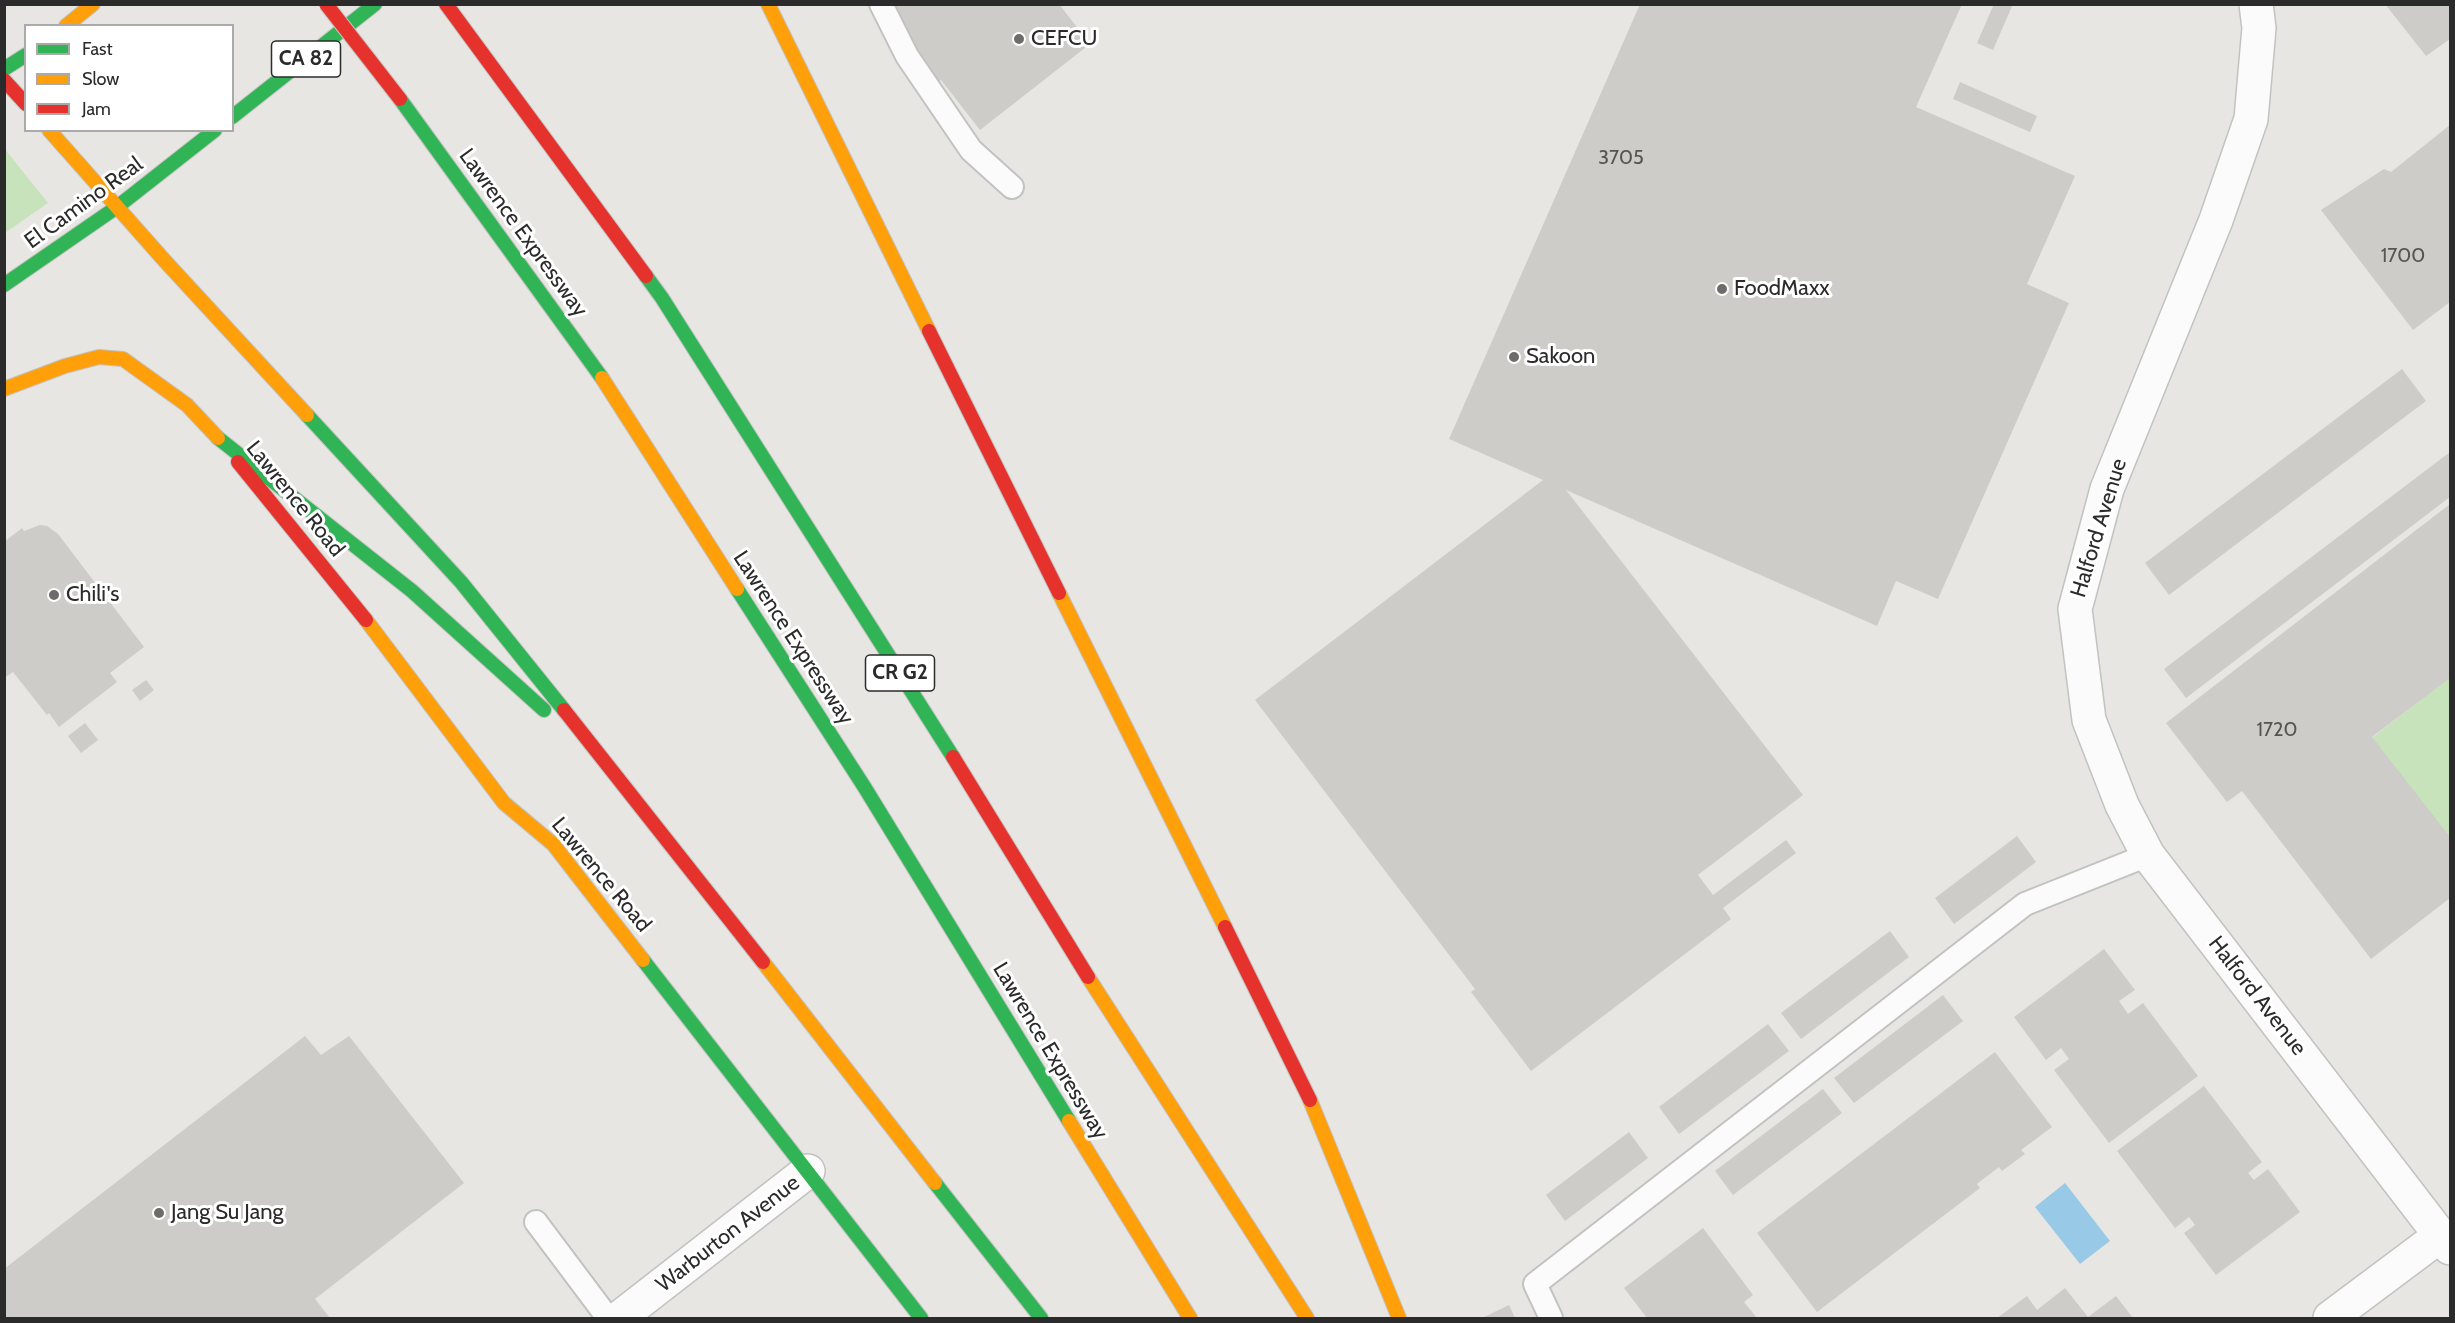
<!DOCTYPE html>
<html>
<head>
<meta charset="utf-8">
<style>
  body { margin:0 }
  #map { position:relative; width:2455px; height:1323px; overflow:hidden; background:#e8e6e2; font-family:Cabin,sans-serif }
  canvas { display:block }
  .frame { position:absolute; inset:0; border:6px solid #2b2b2b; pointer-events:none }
  .legend { position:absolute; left:24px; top:24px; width:210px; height:108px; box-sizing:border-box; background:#fff; border:2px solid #aaa; margin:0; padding:8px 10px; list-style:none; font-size:18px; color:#2b2b2b }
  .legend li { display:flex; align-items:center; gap:12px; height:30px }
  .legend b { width:30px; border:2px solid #aaa }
</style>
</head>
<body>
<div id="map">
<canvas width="2455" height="1323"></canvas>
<div class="frame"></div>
<ul class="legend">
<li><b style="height:8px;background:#30b455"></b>Fast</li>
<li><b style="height:8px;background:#ff9f0a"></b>Slow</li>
<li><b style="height:8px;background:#e5322d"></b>Jam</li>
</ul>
</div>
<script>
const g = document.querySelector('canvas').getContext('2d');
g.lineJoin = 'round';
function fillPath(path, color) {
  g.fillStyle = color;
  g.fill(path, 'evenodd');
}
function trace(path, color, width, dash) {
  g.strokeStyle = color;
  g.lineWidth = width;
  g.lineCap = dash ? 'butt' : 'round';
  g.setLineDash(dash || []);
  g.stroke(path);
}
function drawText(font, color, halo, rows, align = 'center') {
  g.font = font + ' Cabin,sans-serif';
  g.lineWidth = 6;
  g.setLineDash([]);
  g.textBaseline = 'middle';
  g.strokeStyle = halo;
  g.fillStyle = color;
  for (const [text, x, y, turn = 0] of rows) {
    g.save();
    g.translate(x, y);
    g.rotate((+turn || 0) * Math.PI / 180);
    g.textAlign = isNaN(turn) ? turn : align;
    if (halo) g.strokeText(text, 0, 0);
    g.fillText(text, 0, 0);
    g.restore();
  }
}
fillPath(new Path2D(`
  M4,148L48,203L5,233H4Z
  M2450,677V843L2372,738Z`), '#c7e3bc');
fillPath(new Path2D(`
  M2065,1183L2110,1241L2080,1264L2035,1207Z`), '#98c9e7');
fillPath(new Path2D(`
  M892,4H1059L1090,44L980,130L941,80L931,87L921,74L930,67L895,22L902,17Z
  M1640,4H1962L1916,107L2075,176L2027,284L2069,303L1938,599L1896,581L1877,626L1566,490L1803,795L1698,875L1713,895L1786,840L1796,853L1723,908L1731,919L1531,1071L1471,992L1475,989L1255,700L1543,480L1449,439Z
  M1994,4H2013L1993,50L1977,43Z
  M2385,4H2450V39L2426,56Z
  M1960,82L2037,116L2030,132L1953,99Z
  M2450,125V302L2413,330L2321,210L2384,169L2391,172Z
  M2402,369L2426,401L2169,595L2145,563Z
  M2450,452V497L2186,698L2164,669Z
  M2450,504V678L2372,737L2450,837V898L2371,959L2242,791L2227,802L2166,723Z
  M40,525L47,526L58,534L144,647L110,673L117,682L59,727L49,713L47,715L13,672L4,678V542L22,528L24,531Z
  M146,680L154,690L140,701L132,690Z
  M85,723L98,740L81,753L68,736Z
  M2017,836L2036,862L1954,924L1935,898Z
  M1890,931L1909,957L1801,1039L1781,1013Z
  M2104,949L2135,990L2119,1001L2128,1014L2143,1003L2198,1076L2109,1143L2054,1070L2069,1059L2061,1048L2046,1060L2014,1017Z
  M1943,995L1963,1021L1854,1103L1834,1078Z
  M1768,1024L1789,1051L1679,1134L1659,1107Z
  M305,1036L321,1055L349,1036L464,1183L315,1299L330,1318H4V1269Z
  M1995,1052L2052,1127L2021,1150L2025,1154L2002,1171L1999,1167L1977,1184L1980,1188L1817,1312L1757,1233Z
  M2204,1086L2262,1162L2248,1173L2254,1180L2268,1169L2300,1212L2216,1275L2184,1233L2195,1225L2189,1217L2175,1228L2117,1151Z
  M1823,1089L1842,1113L1733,1195L1715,1171Z
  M1629,1132L1648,1158L1565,1221L1546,1195Z
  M1703,1228L1753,1295L1744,1302L1757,1318H1647L1624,1288Z
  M2065,1288L2088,1317L2116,1296L2133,1318H1997L2027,1296L2037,1310Z
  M1509,1305L1515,1318H1482Z`), '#cdccc8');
const lane = new Path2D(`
  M881,4L907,56L971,150L1012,187
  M536,1222L608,1318
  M1551,1318L1535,1284L2025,904L2148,855`);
const street = new Path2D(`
  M2256,4L2259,28L2251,119L2216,220L2107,489L2075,609L2089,720L2122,805L2148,855L2450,1248
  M619,1318L808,1171
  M2330,1318L2441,1235`);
const fast = new Path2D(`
  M4,69L26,55
  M400,99L602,378
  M232,117L375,4
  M646,276L662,298L953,757
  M4,285L117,207L215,130
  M307,415L461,582L564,710
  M218,438L412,591L544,710
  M737,589L865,788L1069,1121
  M643,960L921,1318
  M935,1183L1041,1318`);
const slow = new Path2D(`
  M768,4L929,331
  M66,26L93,4
  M49,130L164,260L307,415
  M602,378L737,589
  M4,389L65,366L99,357L123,359L187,405L218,438
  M1059,593L1225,927
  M366,620L504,803L553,844L643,960
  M763,962L935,1183
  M1088,977L1307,1318
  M1310,1100L1399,1318
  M1069,1121L1190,1318`);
const jam = new Path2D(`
  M446,4L646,276
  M4,80L26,104
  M929,331L1059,593
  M238,462L366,620
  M564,710L763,962
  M953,757L1088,977
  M1225,927L1310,1100`);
trace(lane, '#c2c2c2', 26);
trace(street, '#c2c2c2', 36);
trace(fast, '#c2c2c2', 16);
trace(slow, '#c2c2c2', 16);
trace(jam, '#c2c2c2', 16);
trace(lane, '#fcfbfb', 22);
trace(street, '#fcfbfb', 33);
trace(fast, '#30b455', 14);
trace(slow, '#ff9f0a', 14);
trace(jam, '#e5322d', 14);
const jamBridge = new Path2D(`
  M326,4L400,99`);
trace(jamBridge, '#c5c4c2', 16, []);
trace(jamBridge, '#e5322d', 14);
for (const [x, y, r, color] of [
  [1019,39,6,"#6d6c6b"],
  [1722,289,6,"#6d6c6b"],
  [1514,357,6,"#6d6c6b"],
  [54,595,6,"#6d6c6b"],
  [159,1213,6,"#6d6c6b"]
]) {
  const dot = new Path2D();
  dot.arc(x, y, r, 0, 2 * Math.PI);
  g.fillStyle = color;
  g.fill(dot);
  trace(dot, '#fff', 2);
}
drawText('20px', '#555554', null, [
  ["3705",1621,158],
  ["1700",2403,256],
  ["1720",2277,730]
]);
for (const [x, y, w] of [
  [306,59,69],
  [900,673,69]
]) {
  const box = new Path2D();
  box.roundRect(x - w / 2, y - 18, w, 36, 4.5);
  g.fillStyle = '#fff';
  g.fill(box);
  trace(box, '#2b2b2b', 1.5);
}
drawText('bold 21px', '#2b2b2b', null, [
  ["CA 82",306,59],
  ["CR G2",900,673]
]);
drawText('22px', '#2b2b2b', '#fff', [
  ["CEFCU",1031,39],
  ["FoodMaxx",1734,289],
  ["Sakoon",1526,357],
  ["Chili's",66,595],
  ["Jang Su Jang",171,1213]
], 'left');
drawText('22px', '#2b2b2b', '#fff', [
  ["El Camino Real",84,203,-36],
  ["Lawrence Expressway",523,233,54],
  ["Lawrence Road",295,499,51],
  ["Halford Avenue",2099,528,-73],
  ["Lawrence Expressway",793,638,57],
  ["Lawrence Road",601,875,50],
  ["Halford Avenue",2257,996,52],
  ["Lawrence Expressway",1050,1051,59],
  ["Warburton Avenue",728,1234,-38]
]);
</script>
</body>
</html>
